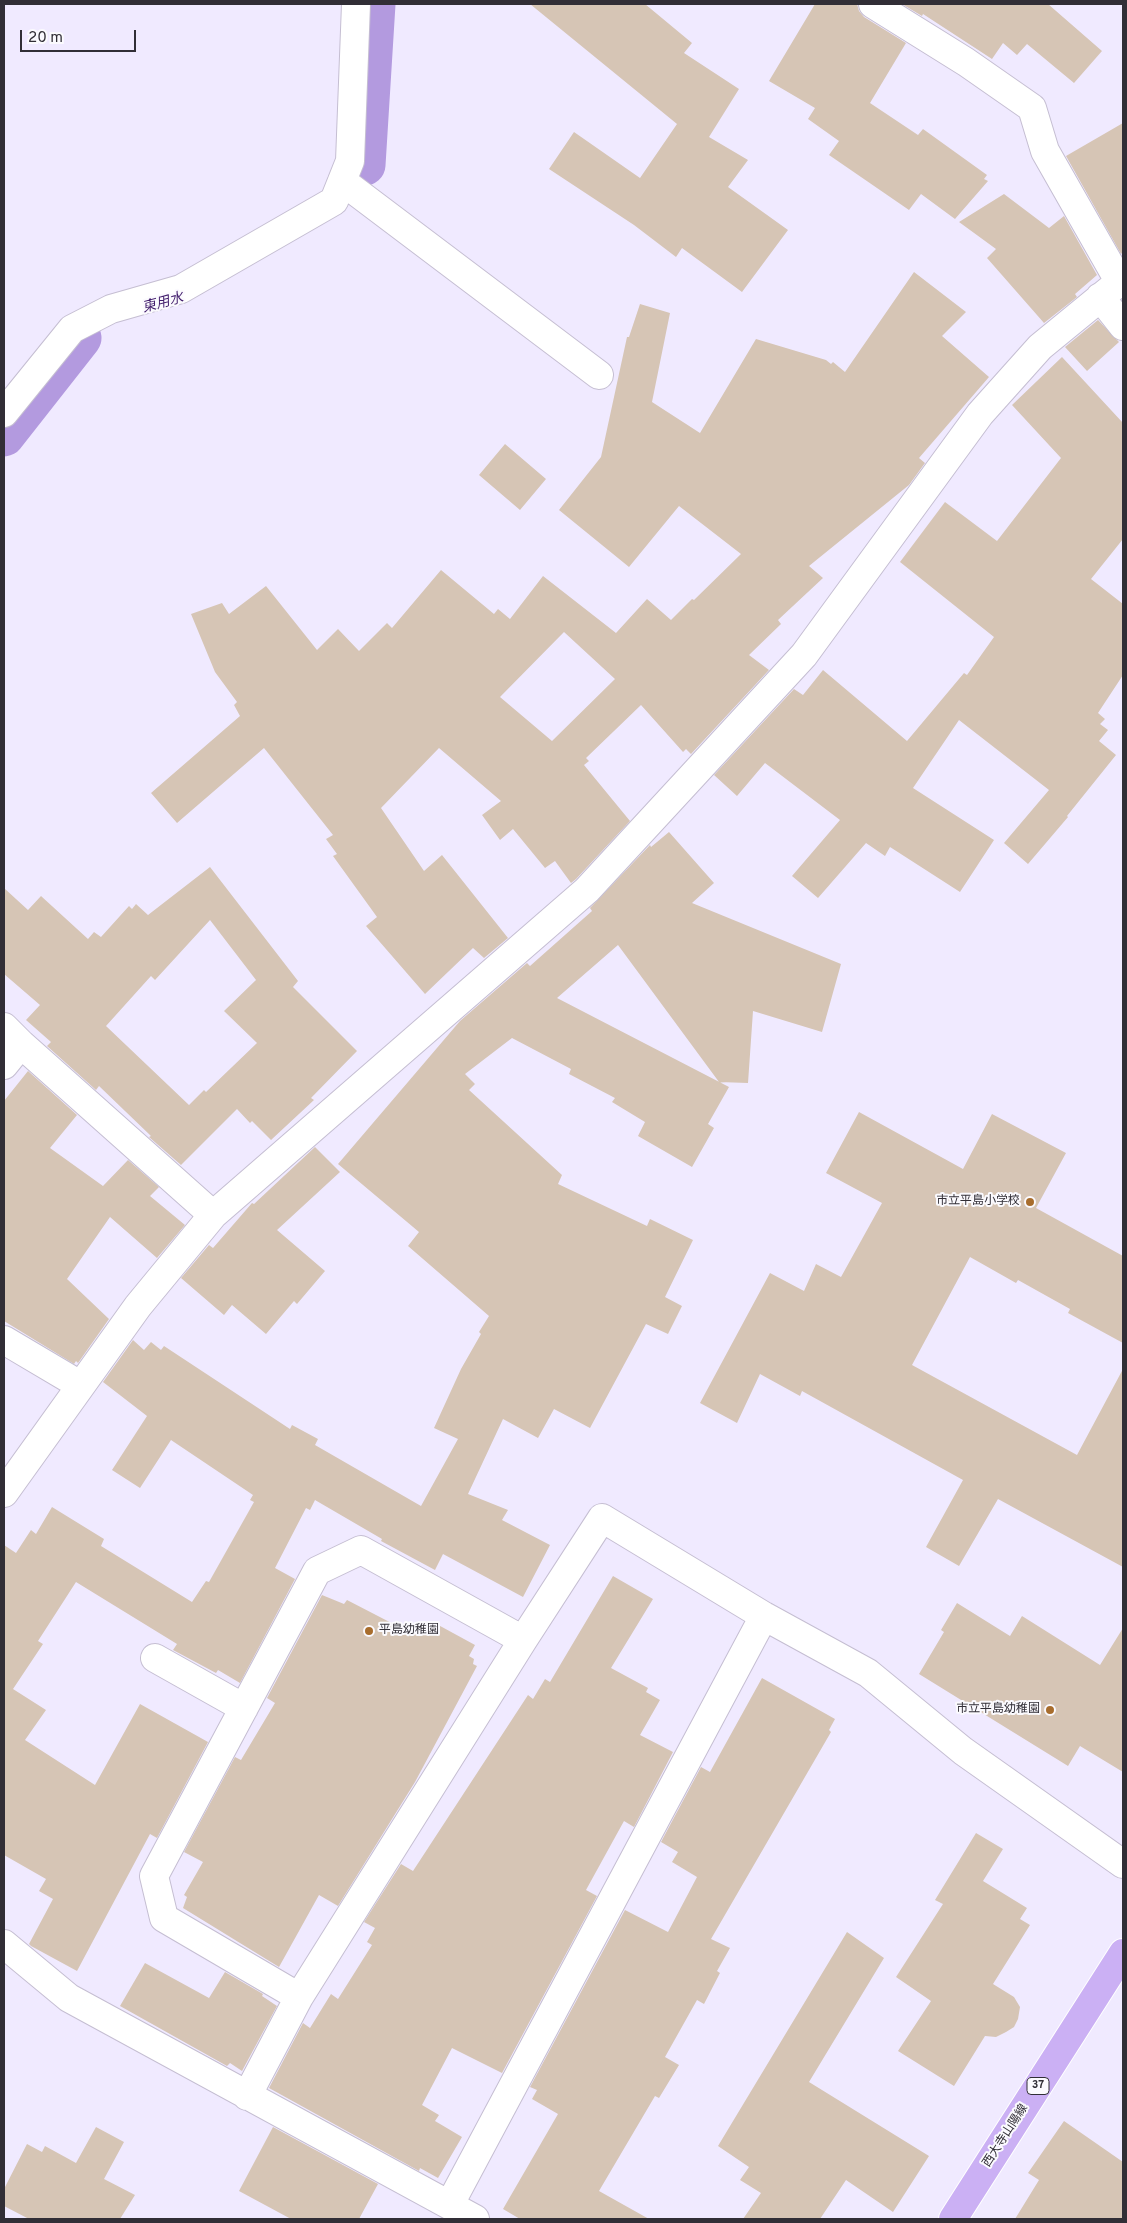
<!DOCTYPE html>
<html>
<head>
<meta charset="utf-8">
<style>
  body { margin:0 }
  #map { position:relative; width:1127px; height:2223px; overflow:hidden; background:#f0eaff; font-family:Overpass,sans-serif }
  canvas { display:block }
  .frame { position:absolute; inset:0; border:5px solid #312e36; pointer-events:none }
  .scale { position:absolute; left:20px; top:30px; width:116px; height:22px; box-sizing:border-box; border:2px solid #312e36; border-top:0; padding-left:6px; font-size:15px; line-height:18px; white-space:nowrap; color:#312e36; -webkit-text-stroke:4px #fbfafe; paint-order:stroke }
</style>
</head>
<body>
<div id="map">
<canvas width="1127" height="2223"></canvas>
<div class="frame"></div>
<div class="scale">20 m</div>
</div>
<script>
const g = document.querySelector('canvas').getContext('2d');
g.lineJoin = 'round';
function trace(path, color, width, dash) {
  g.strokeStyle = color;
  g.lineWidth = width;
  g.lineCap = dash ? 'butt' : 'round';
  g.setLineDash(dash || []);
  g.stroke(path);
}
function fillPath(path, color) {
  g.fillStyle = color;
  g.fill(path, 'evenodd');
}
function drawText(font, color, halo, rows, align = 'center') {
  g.font = font + ' Overpass,"Noto Sans JP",sans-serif';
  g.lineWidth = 4;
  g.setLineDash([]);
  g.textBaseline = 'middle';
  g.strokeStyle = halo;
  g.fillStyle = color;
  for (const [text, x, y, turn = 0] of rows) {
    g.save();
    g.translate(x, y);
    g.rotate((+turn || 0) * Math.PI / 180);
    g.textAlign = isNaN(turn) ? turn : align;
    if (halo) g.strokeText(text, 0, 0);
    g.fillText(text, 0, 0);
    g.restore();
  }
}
trace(new Path2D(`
  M365,165L375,4
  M4,436L81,338`), '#b39adf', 41);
fillPath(new Path2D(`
  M530,4H645L692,43L684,53L739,89L709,137L748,160L728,187L788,230L742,292L682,248L676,257L634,225L549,169L574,132L640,178L677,124Z
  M815,4H857L859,11L864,17L906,43L870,103L918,135L923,129L987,175L984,179L988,181L955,219L921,194L909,210L829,155L839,141L808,119L815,108L769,81Z
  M902,4H1048L1102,51L1074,83L1027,44L1017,55L1003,43L992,59L923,14L922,16Z
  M1123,123V252L1121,254L1066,156Z
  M1004,194L1049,228L1064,216L1097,275L1075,294L1077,297L1044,323L987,258L996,249L959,222Z
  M914,272L966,312L942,336L989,377L919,458L925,463L909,485L809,566L823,578L778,620L781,624L749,655L769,670L691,754L686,749L683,752L641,705L586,758L589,761L584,765L630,821L576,879L571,883L555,861L545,868L513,829L500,840L482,815L501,801L439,748L381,808L424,871L442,855L508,938L484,958L473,948L425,994L366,926L377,917L333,856L337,854L326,839L333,835L264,748L177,823L151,793L240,716L234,705L237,702L215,672L191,614L222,603L229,614L266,586L317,650L338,629L359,651L387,623L392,628L441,570L494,614L498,609L510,619L543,576L616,633L647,599L671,620L692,599L694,600L741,554L679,506L629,567L559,510L601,457L627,337H629L640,304L670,313L652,402L700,433L756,339L826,360L831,364L833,362L845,372ZM564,632L615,679L552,741L500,697Z
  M1098,320L1119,342L1087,371L1065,347Z
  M1062,357L1123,423V539L1091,579L1123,604V675L1098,713L1105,719L1100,724L1108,730L1099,741L1116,755L1067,816L1068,817L1028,864L1004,843L1049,790L959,720L913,788L994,840L960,892L890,847L885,856L866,843L818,898L792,876L840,820L765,763L737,796L714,775L794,689L803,695L823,670L907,741L964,673L967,675L994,637L900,562L945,502L997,541L1061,458L1012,405Z
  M505,444L546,479L520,510L479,475Z
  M669,832L714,883L692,903L841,964L822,1032L753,1011L748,1083L719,1082L618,945L557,998L729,1087L708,1124L714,1128L692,1167L638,1136L645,1122L612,1102L615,1098L569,1074L571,1069L512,1038L465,1074L475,1084L469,1090L562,1175L558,1184L647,1226L650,1219L693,1240L665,1297L682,1306L668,1334L646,1324L590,1428L554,1409L538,1438L503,1419L468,1494L508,1510L502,1520L550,1545L523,1597L443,1554L435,1570L381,1541L382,1539L315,1500L310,1510L306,1508L275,1568L295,1579L240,1683L218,1670L216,1673L173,1650L177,1644L76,1582L38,1641L43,1644L13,1689L46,1710L25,1740L95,1785L140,1704L208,1742L157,1838L150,1834L77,1971L31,1946L29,1944L53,1899L39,1891L46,1879L4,1855V1545L16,1553L31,1530L36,1534L52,1507L104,1539L101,1546L192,1602L206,1581L209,1582L254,1502L250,1500L253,1495L171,1440L140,1488L112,1470L147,1416L103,1382L133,1340L144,1350L151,1342L161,1350L164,1346L290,1429L292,1425L318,1439L315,1445L421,1506L458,1439L434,1428L461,1369L481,1334L479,1332L489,1316L408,1246L419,1232L338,1164L460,1021L527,963L530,966L592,911L590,908L650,845L651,847Z
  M210,867L298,981L293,987L357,1051L311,1098L314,1100L271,1140L252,1121L250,1123L237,1109L181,1165L149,1137L151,1136L99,1086L96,1090L47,1046L51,1042L26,1020L40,1005L4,974V888L28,910L41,896L88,939L94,932L101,937L129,906L132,909L136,904L148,915ZM210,920L256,980L224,1011L257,1043L206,1092L204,1090L189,1105L106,1026L151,976L155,980Z
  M28,1071L77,1115L50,1148L103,1186L128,1160L159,1187L150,1196L185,1225L157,1258L110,1217L67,1279L109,1319L78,1363L76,1361L74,1364L4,1321V1101Z
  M859,1112L963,1169L992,1114L1066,1153L1036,1208L1123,1256V1343L1068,1313L1070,1309L1018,1280L1016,1283L970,1257L912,1365L1077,1455L1123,1369V1567L998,1499L959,1566L926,1547L963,1480L802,1391L800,1396L760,1374L737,1423L700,1403L770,1273L804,1291L816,1264L841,1277L882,1203L826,1173Z
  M315,1147L340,1172L277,1230L325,1271L297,1304L294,1301L266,1334L232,1305L224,1315L181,1278L209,1245L213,1248L252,1203L254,1204Z
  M613,1576L653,1599L611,1668L648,1688L646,1692L660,1700L640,1735L673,1752L634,1827L624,1821L586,1890L597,1896L502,2073L452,2048L422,2105L439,2115L435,2121L462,2137L438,2178L420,2168L419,2171L269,2088L303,2023L310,2028L331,1994L338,1999L372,1945L367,1942L375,1928L364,1922L401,1864L413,1871L528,1695L533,1699L545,1679L550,1682Z
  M322,1595L344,1604L347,1600L405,1630V1628L421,1636L431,1621L475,1645L469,1656L474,1659L473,1664L477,1666L415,1782L338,1906L319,1895L279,1967L183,1908L187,1897L184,1895L203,1862L184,1852L235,1757L241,1760L275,1703L267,1698Z
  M957,1603L1010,1636L1022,1616L1100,1665L1123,1628V1772L1080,1746L1068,1766L919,1674L944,1632L941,1630Z
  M762,1678L835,1719L829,1730L831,1732L711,1939L730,1948L717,1971L720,1973L704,2004L697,2000L665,2057L679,2065L659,2098L655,2096L599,2191L649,2219H520L503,2209L558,2114L532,2099L537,2090L530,2087L625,1910L668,1932L697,1877L672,1862L678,1852L661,1842L701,1767L710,1772Z
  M976,1833L1003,1849L983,1881L1027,1908L1020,1919L1030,1925L993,1984L1014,1997L1020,2007L1018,2019L1014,2027L1006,2032L996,2037L985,2036L954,2086L898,2051L931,2001L896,1977L943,1904L935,1900Z
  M847,1932L884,1958L809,2082L929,2156L893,2212L846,2180L820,2219H743L761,2193L740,2180L749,2167L718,2146Z
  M145,1963L209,1998L225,1972L263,1994L262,1996L277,2006L242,2071L230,2063L227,2066L120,2006Z
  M1064,2121L1123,2162V2219H1015L1039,2180L1028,2173Z
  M96,2127L124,2142L104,2179L135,2195L120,2219H29L4,2206V2189L27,2144L42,2152L45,2146L76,2163Z
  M273,2127L378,2184L359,2219H291L239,2191Z`), '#d6c5b5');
const minor = new Path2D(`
  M873,4L966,62L1032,108L1045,151L1119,281
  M342,181L599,375
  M1100,297L1123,326
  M4,413L72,329L111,309L181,289L334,201L350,161L356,4
  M4,1027L21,1044L4,1065
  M21,1044L213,1215
  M4,1340L80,1385
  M4,1493L138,1306L213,1215L587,890L804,655L980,414L1040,347L1123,279
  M155,1658L244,1708
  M4,1944L69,1998L475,2219
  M299,1997L164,1918L154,1876L317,1571L361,1550L523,1640
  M247,2096L299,1997L523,1640L602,1518L764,1616L868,1673L963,1751L1123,1864
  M450,2204L764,1616`);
const primary = new Path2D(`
  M953,2219L1123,1953`);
trace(minor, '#c5bed2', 30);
trace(primary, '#fff', 30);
trace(minor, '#fff', 28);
trace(primary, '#cbb0f4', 28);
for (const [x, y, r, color] of [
  [1030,1202,5,"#a86d2d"],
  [369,1631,5,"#a86d2d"],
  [1050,1710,5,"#a86d2d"]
]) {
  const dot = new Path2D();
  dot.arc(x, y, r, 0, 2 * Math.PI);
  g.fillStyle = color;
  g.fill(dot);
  trace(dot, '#fbfafe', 2);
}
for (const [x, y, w] of [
  [1038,2086,22]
]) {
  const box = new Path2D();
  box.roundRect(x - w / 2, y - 8.5, w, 17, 4);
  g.fillStyle = '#fbfafe';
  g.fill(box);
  trace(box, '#312e36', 1);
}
drawText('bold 11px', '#312e36', null, [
  ["37",1038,2086]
]);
drawText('12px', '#312e36', '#fbfafe', [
  ["市立平島小学校",1020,1202],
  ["平島幼稚園",379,1631,"left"],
  ["市立平島幼稚園",1040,1710]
], 'right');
drawText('12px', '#312e36', '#fbfafe', [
  ["西大寺山陽線",1006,2136,-57]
]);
drawText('italic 14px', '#421d6c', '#fbfafe', [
  ["東用水",163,304,-15]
]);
</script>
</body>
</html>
